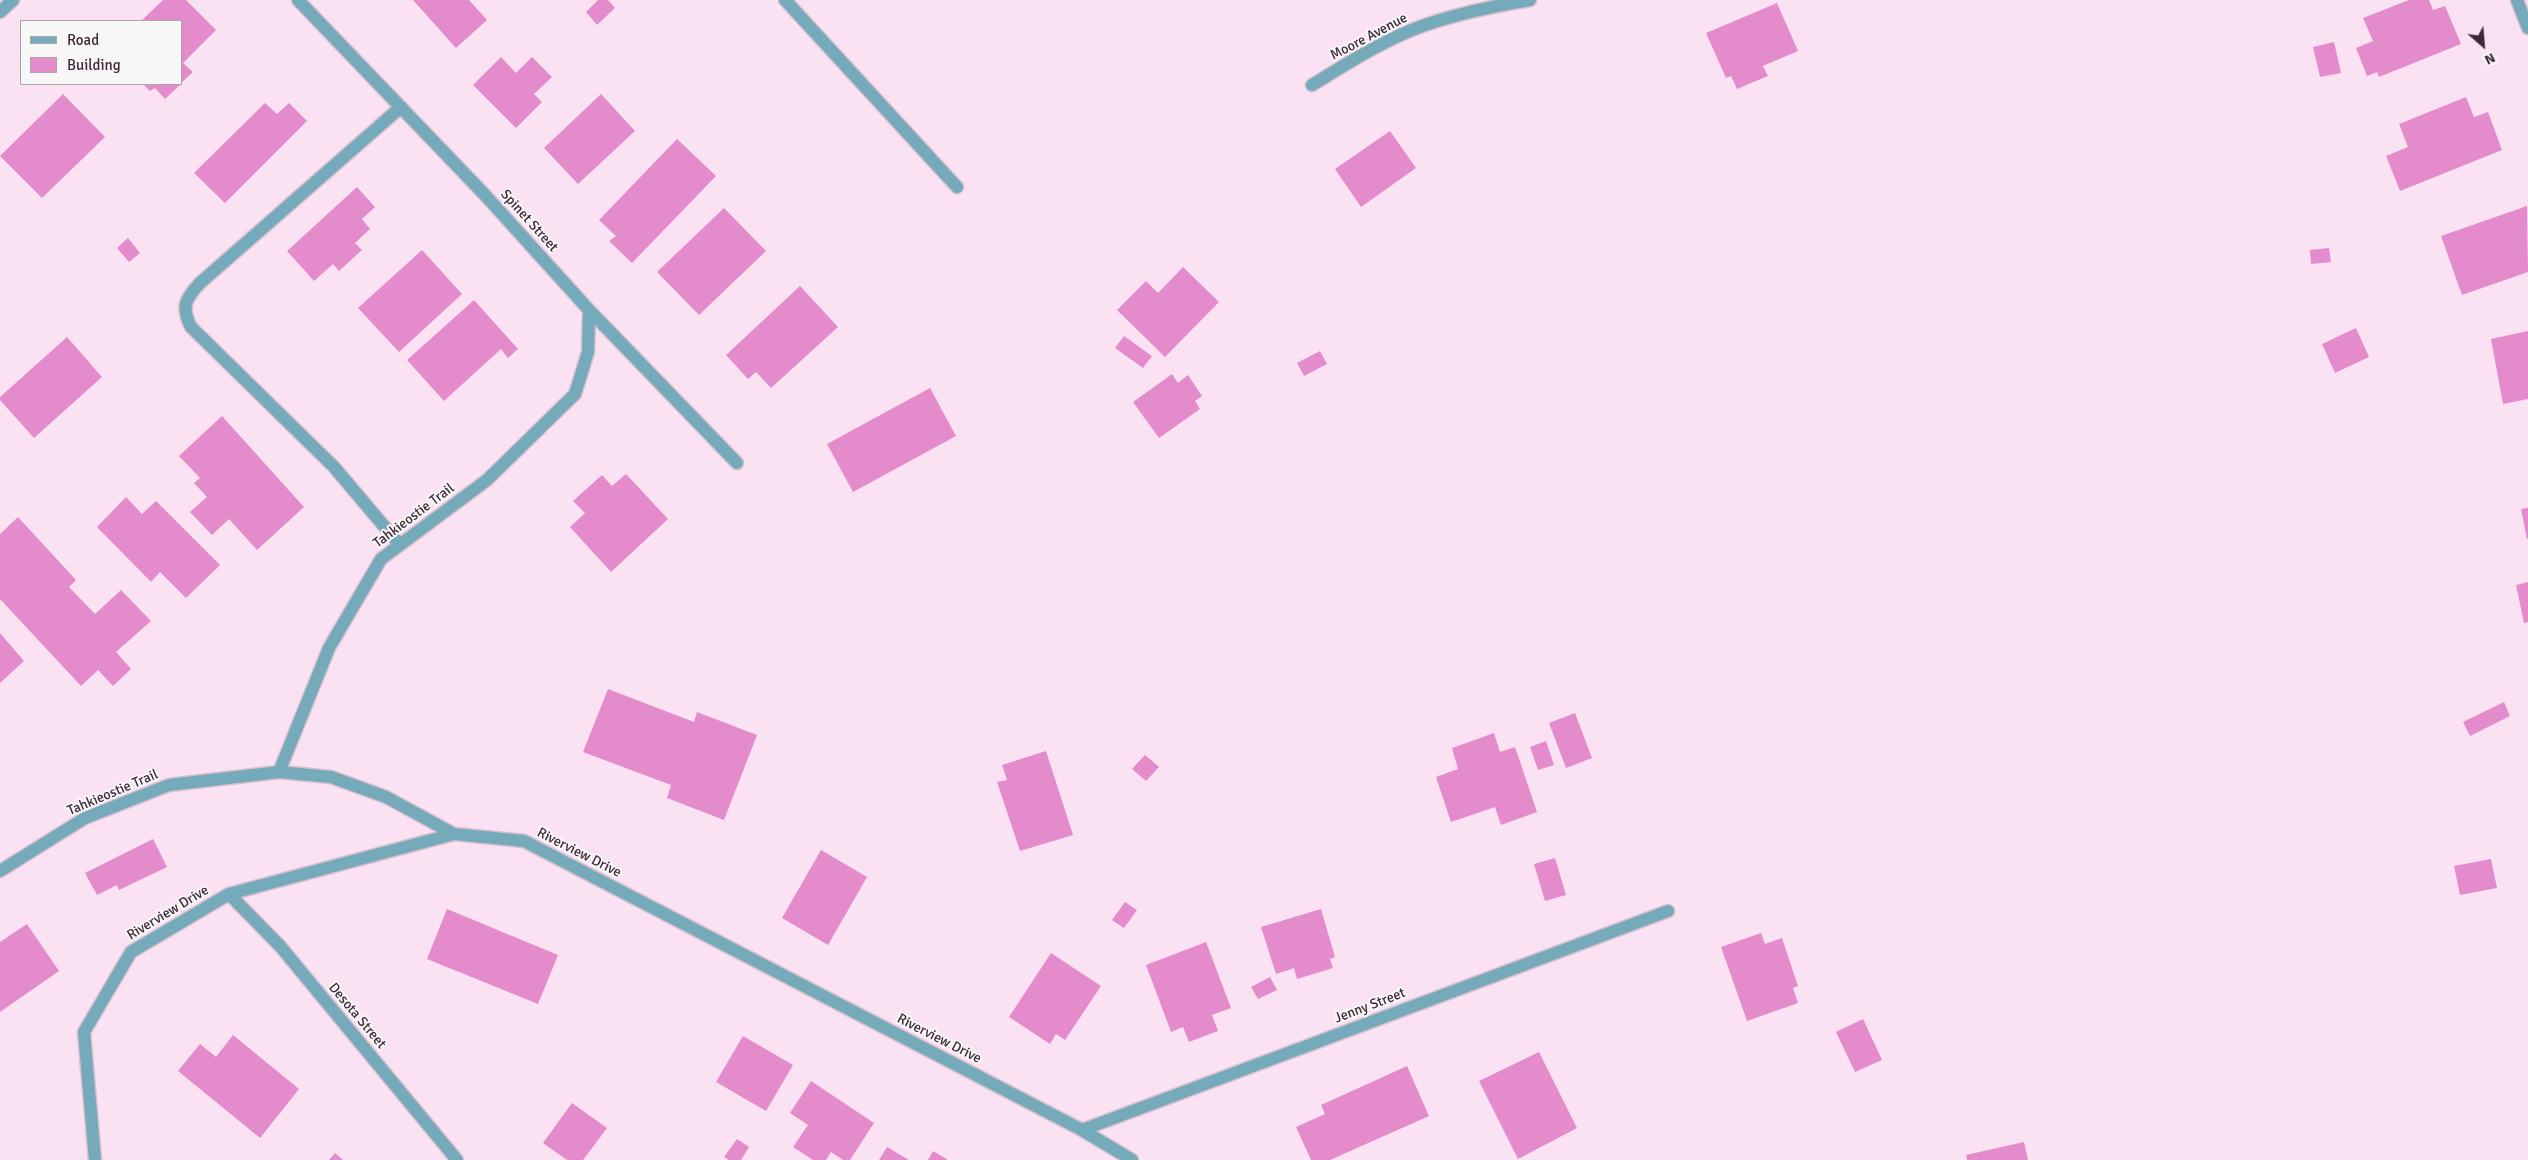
<!DOCTYPE html>
<html>
<head>
<meta charset="utf-8">
<style>
  body { margin:0 }
  #map { position:relative; width:2528px; height:1160px; overflow:hidden; background:#fbe2f2; font-family:Signika,sans-serif }
  canvas { display:block }
  .legend { position:absolute; left:20px; top:20px; width:162px; height:65px; box-sizing:border-box; background:#f7f7f7; border:1px solid #ada4aa; margin:0; padding:6px 9px; list-style:none; font-size:15px; color:#3e2737 }
  .legend li { display:flex; align-items:center; gap:10px; height:25px }
  .legend b { width:25px; border:1px solid #ada4aa }
  .north { position:absolute; left:2458px; top:20px; width:50px; height:50px; -webkit-text-stroke:4px #f7f7f7; paint-order:stroke; rotate:153deg; font-size:14px; font-weight:700; line-height:20px; text-align:center; color:#3e2737 }
  .north::after { content:''; display:block; margin:auto; width:18px; height:22px; background:#3e2737; clip-path:polygon(50% 0,100% 100%,50% 72%,0 100%) }
</style>
</head>
<body>
<div id="map">
<canvas width="2528" height="1160"></canvas>
<ul class="legend">
<li><b style="height:6px;background:#74aab9"></b>Road</li>
<li><b style="height:14px;background:#e48bcb"></b>Building</li>
</ul>
<div class="north">N</div>
</div>
<script>
const g = document.querySelector('canvas').getContext('2d');
g.lineJoin = 'round';
function fillPath(path, color) {
  g.fillStyle = color;
  g.fill(path, 'evenodd');
}
function trace(path, color, width, dash) {
  g.strokeStyle = color;
  g.lineWidth = width;
  g.lineCap = dash ? 'butt' : 'round';
  g.setLineDash(dash || []);
  g.stroke(path);
}
function drawText(font, color, halo, rows, align = 'center') {
  g.font = font + ' Signika,sans-serif';
  g.lineWidth = 4;
  g.setLineDash([]);
  g.textBaseline = 'middle';
  g.strokeStyle = halo;
  g.fillStyle = color;
  for (const [text, x, y, turn = 0] of rows) {
    g.save();
    g.translate(x, y);
    g.rotate((+turn || 0) * Math.PI / 180);
    g.textAlign = isNaN(turn) ? turn : align;
    if (halo) g.strokeText(text, 0, 0);
    g.fillText(text, 0, 0);
    g.restore();
  }
}
fillPath(new Path2D(`
  M163,0H186L216,30L183,63L193,72L181,83V21H141Z
  M413,0H469L487,20L456,48Z
  M598,0H608L615,8L597,25L586,12Z
  M2409,0H2429L2433,10L2445,6L2461,44L2379,77L2377,72L2367,76L2356,48L2373,41L2363,18Z
  M1777,3L1798,51L1763,66L1768,76L1737,89L1731,76L1726,78L1706,33Z
  M2334,42L2341,73L2320,77L2313,47Z
  M501,57L516,73L532,57L552,77L534,94L542,102L516,128L473,85Z
  M143,84H181L165,99L155,88L150,91Z
  M63,94L105,137L42,198L0,156Z
  M601,94L635,131L578,184L544,148Z
  M2466,97L2474,117L2488,112L2502,150L2400,191L2386,156L2408,147L2399,124Z
  M265,103L277,114L289,103L307,121L225,203L194,173Z
  M1390,131L1416,168L1361,207L1335,169Z
  M677,139L716,176L632,263L609,241L616,236L599,220Z
  M357,187L375,207L362,219L370,229L355,243L362,250L339,271L333,264L314,281L287,251Z
  M2527,206L2528,272L2462,295L2441,236Z
  M724,208L766,251L699,315L657,272Z
  M128,238L140,253L129,262L117,248Z
  M2329,248L2331,262L2311,264L2310,250Z
  M422,250L462,294L399,352L358,308Z
  M1183,267L1219,302L1165,357L1117,310L1146,281L1158,293Z
  M800,286L838,327L771,388L756,372L748,379L726,355Z
  M474,300L518,349L508,358L501,349L444,401L407,360Z
  M2356,328L2369,357L2335,373L2322,344Z
  M2528,331V399L2503,404L2491,339Z
  M1124,336L1152,356L1143,368L1115,348Z
  M67,337L102,377L34,438L0,400V397Z
  M1320,351L1327,364L1304,376L1297,363Z
  M1172,374L1178,383L1188,375L1202,396L1195,401L1200,409L1159,438L1133,402Z
  M930,388L956,436L853,492L827,444Z
  M222,416L304,507L257,550L229,519L212,535L190,512L207,497L194,483L200,478L179,456Z
  M626,474L668,519L611,572L570,527L585,513L573,501L602,475L612,486Z
  M126,497L142,514L156,501L220,565L186,598L160,572L151,582L97,527Z
  M2528,508V539H2527L2521,509Z
  M18,517L76,580L69,587L95,614L121,590L151,621L116,652L131,669L113,686L98,670L81,686L0,599V534Z
  M2528,582V622L2524,623L2516,585Z
  M0,633L24,661L0,683Z
  M608,689L694,722L697,712L757,735L724,820L667,798L671,785L583,752Z
  M2504,702L2510,716L2470,736L2463,722Z
  M1575,713L1592,758L1566,768L1549,723Z
  M1494,733L1500,752L1515,747L1537,812L1501,825L1495,807L1451,822L1436,777L1458,769L1452,748Z
  M1546,741L1554,765L1538,770L1530,747Z
  M1046,751L1073,835L1020,851L997,782L1007,780L1002,765Z
  M1145,755L1159,767L1146,781L1132,769Z
  M153,839L167,867L119,890L117,885L97,895L85,873Z
  M821,850L867,877L828,945L782,918Z
  M1555,858L1566,895L1545,901L1534,864Z
  M2491,859L2497,888L2460,895L2454,866Z
  M1125,902L1137,910L1124,928L1112,920Z
  M447,909L558,955L538,1004L427,959Z
  M1321,909L1335,957L1330,959L1333,968L1297,979L1294,968L1276,974L1261,927Z
  M27,924L59,971L0,1012V942Z
  M1761,933L1765,944L1782,938L1798,986L1793,988L1798,1003L1747,1021L1721,947Z
  M1206,942L1231,1008L1212,1015L1218,1031L1189,1042L1183,1027L1171,1032L1146,965Z
  M1051,953L1101,986L1065,1040L1056,1034L1050,1044L1009,1017Z
  M1270,977L1277,990L1258,999L1251,987Z
  M1863,1019L1882,1060L1855,1072L1836,1032Z
  M233,1035L299,1089L260,1138L178,1071L200,1044L216,1057Z
  M743,1036L793,1065L766,1111L716,1082Z
  M1539,1052L1577,1128L1518,1159L1479,1081Z
  M1407,1066L1429,1116L1330,1160H1311L1296,1127L1325,1114L1321,1105Z
  M811,1081L874,1123L850,1160H843L831,1152L826,1160H813L793,1147L808,1125L790,1113Z
  M572,1103L607,1128L583,1160H567L543,1143Z
  M737,1139L749,1147L741,1160H729L724,1157Z
  M2024,1142L2028,1160H1967L1966,1155Z
  M887,1147L909,1160H879Z
  M933,1151L948,1160H928Z
  M335,1153L343,1160H329Z`), '#e48bcb');
const minor = new Path2D(`
  M298,0L485,195L589,310L737,463
  M785,0L957,187
  M2517,0L2528,28
  M0,12L13,0
  M1312,85C1348,63 1385,39 1425,25C1459,13 1494,6 1530,0
  M400,545L334,467L191,327C181,307 185,299 200,283L401,107
  M279,772L329,648L381,559L487,480L575,394L588,352L589,310
  M0,871L85,818L169,785L279,772L331,777L386,797L454,834
  M229,894L280,946L457,1160
  M1082,1130L1668,911
  M95,1160L84,1032L131,952L229,894L454,834L524,841L1082,1130L1132,1160`);
trace(minor, '#d9c0d0', 15);
trace(minor, '#74aab9', 12);
drawText('14px', '#3e2737', '#f7f7f7', [
  ["Moore Avenue",1369,37,-28],
  ["Spinet Street",529,221,48],
  ["Tahkieostie Trail",414,516,-37],
  ["Tahkieostie Trail",113,793,-23],
  ["Riverview Drive",579,853,27],
  ["Riverview Drive",168,913,-31],
  ["Jenny Street",1370,1006,-21],
  ["Desota Street",357,1016,50],
  ["Riverview Drive",939,1039,27]
]);
</script>
</body>
</html>
